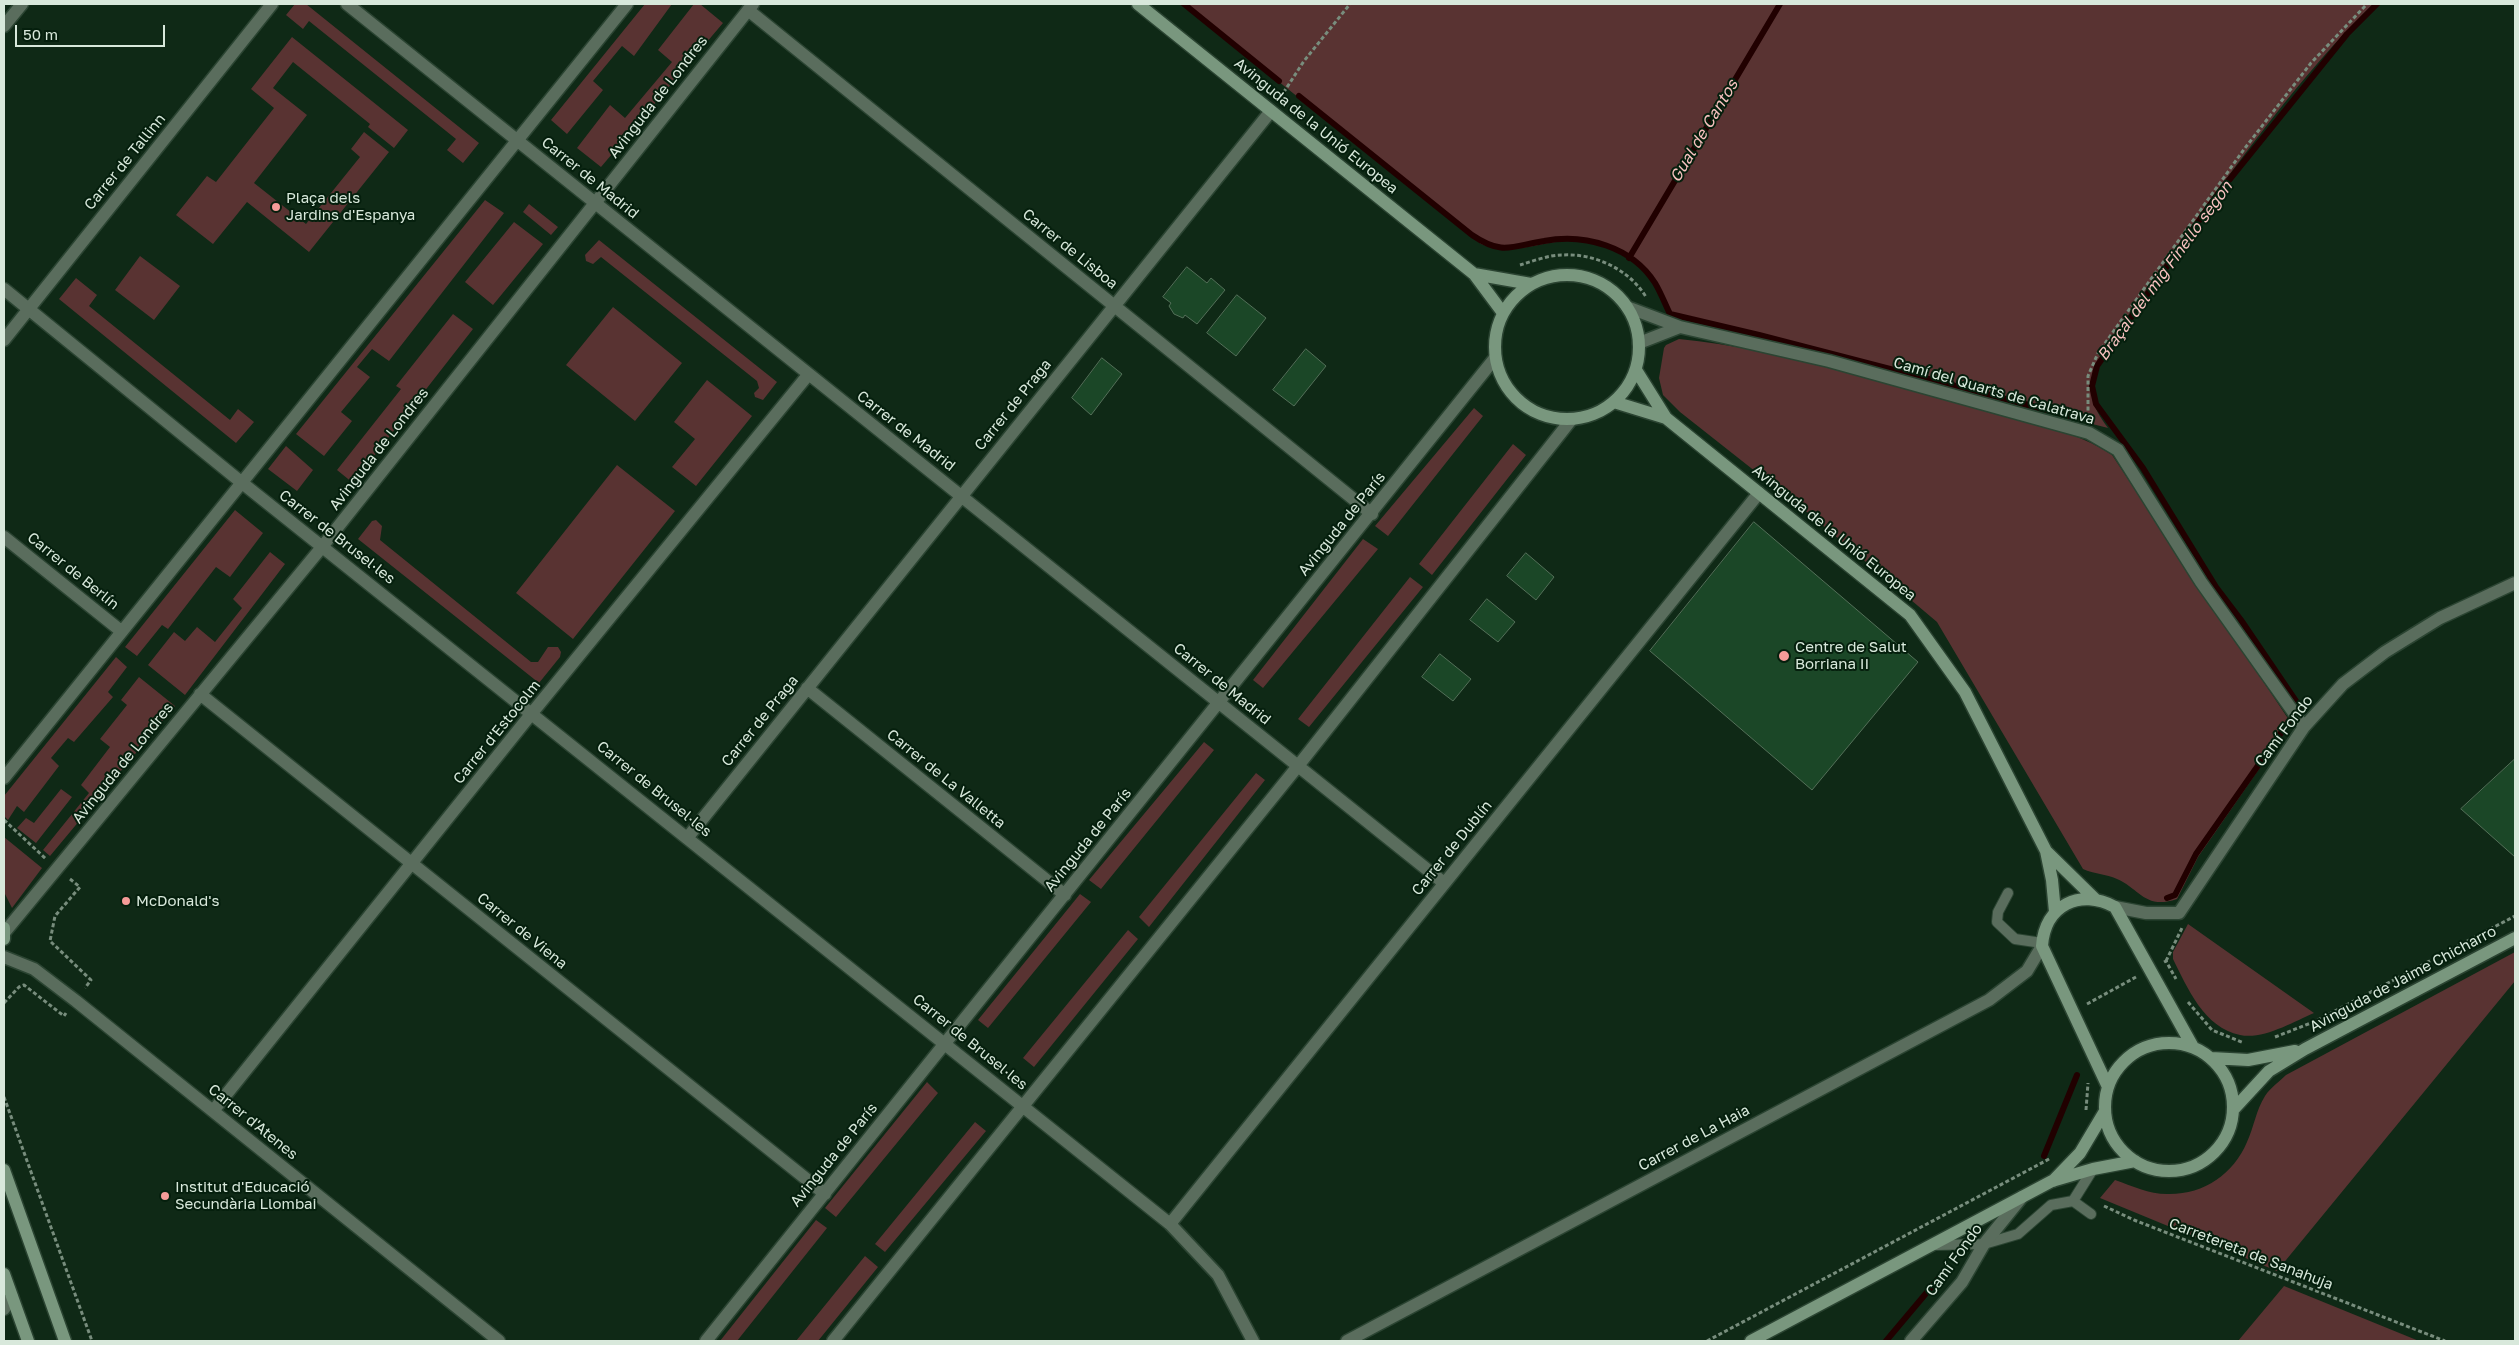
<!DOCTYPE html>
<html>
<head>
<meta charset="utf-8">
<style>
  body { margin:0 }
  #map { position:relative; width:2519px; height:1345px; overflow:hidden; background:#0f2916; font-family:"Golos Text",sans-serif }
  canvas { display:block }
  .frame { position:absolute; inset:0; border:5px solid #d8e8db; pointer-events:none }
  .scale { position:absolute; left:15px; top:25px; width:150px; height:22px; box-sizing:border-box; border:2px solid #d8e8db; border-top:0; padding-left:6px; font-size:15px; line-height:18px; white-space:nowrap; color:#d8e8db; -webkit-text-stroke:4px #051f0d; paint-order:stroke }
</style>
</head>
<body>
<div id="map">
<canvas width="2519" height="1345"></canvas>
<div class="frame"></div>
<div class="scale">50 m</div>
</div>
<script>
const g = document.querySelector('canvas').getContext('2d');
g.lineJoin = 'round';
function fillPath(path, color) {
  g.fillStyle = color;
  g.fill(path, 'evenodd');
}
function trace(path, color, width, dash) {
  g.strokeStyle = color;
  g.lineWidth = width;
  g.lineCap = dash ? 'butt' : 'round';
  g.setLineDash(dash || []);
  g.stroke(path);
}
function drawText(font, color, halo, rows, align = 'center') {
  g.font = font + ' "Golos Text",sans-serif';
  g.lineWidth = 4;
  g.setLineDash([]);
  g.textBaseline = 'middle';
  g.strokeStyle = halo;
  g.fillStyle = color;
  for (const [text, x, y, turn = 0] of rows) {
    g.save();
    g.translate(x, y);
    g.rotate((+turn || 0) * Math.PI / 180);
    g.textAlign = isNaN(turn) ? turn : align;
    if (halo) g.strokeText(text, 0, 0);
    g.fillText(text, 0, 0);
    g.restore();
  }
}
fillPath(new Path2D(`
  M295,4H306L479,143L463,163L447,150L456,139L309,21L303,29L286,15Z
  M645,4H672L634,56L622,46L593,81L603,90L567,134L551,120Z
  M694,4H700L723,23L601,167L577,148L610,105L625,118L672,62L658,50Z
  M1182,4H2373C2301,75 2241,158 2182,240C2153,281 2122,322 2095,365C2088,392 2091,405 2108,428L1672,316C1663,310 1660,293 1654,283C1644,268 1628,258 1612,250C1565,224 1526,261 1481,244Z
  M292,37L408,130L394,148L368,127L370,124L293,62L273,88L307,115L254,183L306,224L360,157L351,149L364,132L389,152L309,252L247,202L213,244L176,215L207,176L216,182L274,108L251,89Z
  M485,200L504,213L389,361L372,349L357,367L370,377L341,412L352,421L324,456L296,434Z
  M529,204L558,227L551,235L523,212Z
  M514,222L543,244L493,305L465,282Z
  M599,240L777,382L763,400L755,397L754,393L759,388L757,381L601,257L593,264L586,261L585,255Z
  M140,256L180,286L154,320L115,290Z
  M76,278L97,295L89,306L230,420L238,409L254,422L236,443L59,299Z
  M613,307L682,363L635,421L566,365Z
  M453,314L473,329L353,483L337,470L401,389L396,386Z
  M1679,339C1785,350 1889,382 1990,412C2030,423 2077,431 2112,455L2291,723L2198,857L2177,899C2145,910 2140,889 2117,879C2106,874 2094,874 2083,869L1937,622L1808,513L1680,412L1663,395L1659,378L1664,348L1666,345Z
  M707,380L752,416L696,486L672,467L695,439L674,422Z
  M1474,408L1483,416L1388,536L1375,526Z
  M1513,444L1526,455L1432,575L1419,564Z
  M286,446L313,470L297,491L268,469Z
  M617,465L675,511L573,639L516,593Z
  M235,510L263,533L230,577L216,567L168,629L162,625L137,656L125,647Z
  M376,520L382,526L380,540L531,662H538L548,647H558L561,652L560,657L539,683L358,539L372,521Z
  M1363,539L1378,549L1263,688L1253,680Z
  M270,552L285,564L185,695L148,665L174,632L185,641L197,627L215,642L242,608L233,599Z
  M1410,577L1423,587L1309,727L1298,719Z
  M116,657L127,667L108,692L113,697L74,742L68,738L51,758L59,766L24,812L17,806L8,820L4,816V796Z
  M139,677L175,706L50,856L43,850L89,793L81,785L110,747L100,739L127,705L121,700Z
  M1204,742L1214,750L1101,889L1089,880Z
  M1256,773L1265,780L1149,927L1139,917Z
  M61,789L72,797L36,843L17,828L26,818L34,823Z
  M4,837L42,868L12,908L4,892Z
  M1080,894L1091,902L988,1028L978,1020Z
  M2188,924L2304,1006L2314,1013C2293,1022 2263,1040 2240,1035C2204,1028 2187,987 2173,959V952Z
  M1128,930L1138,939L1034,1067L1023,1058Z
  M2515,952V981L2277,1271L2100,1198L2115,1180C2132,1186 2149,1194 2167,1194C2203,1195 2233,1175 2247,1142C2254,1127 2256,1110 2265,1096C2270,1088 2280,1081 2286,1075Z
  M927,1082L938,1093L836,1217L825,1208Z
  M975,1122L986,1131L885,1252L875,1244Z
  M816,1220L827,1228L737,1341H720Z
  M865,1256L878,1267L818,1341H796Z
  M2284,1286L2419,1341H2238Z`), '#593332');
trace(new Path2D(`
  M1184,4L1279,81
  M1299,96L1472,235C1503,256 1512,246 1544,241C1585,233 1632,247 1655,283C1661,293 1665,304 1670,314L1759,335L2075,417
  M1629,258L1780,4
  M2300,707L2241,620L2216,587L2143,468L2096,404L2092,386L2097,366L2217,195L2347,34L2377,4
  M2167,898L2175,895L2196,854L2290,720
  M2044,1156L2077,1075
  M1886,1341L1944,1272`), '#210000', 6);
const building = new Path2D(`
  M1187,267L1207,283L1211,278L1225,290L1197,324L1185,315L1183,318L1174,314L1169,306L1171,303L1163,297Z
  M1237,295L1266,318L1236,356L1207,333Z
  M1306,349L1326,366L1294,406L1273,390Z
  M1102,358L1122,374L1091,415L1072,398Z
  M1754,522L1918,662L1812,790L1650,651Z
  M1526,553L1554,577L1536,600L1507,576Z
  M1487,599L1515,622L1498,642L1470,620Z
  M1440,654L1471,679L1453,701L1422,677Z
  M2515,759V857L2461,809Z`);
fillPath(building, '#1b4727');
trace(building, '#547059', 1);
const lane = new Path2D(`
  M2008,893L1998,912L1997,922L2015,939L2042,943
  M2073,1201L2091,1214
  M1936,1245L1984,1244L2018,1234L2051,1205L2073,1201L2093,1169`);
const street = new Path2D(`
  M347,4L1444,883
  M748,10L1372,514
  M4,26L22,4
  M4,289L241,482L1170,1224L1218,1275L1253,1341
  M1627,307L1680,327L1829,361L2089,433L2118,450L2201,582L2304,727
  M4,340L272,4
  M1639,343L1680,327
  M4,537L121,631
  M807,688L1065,895
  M200,694L825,1194
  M4,778L627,4
  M688,837L1271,111
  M2115,907L2146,913H2179L2304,727L2343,684L2385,652L2440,618L2515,583
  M4,933L322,547L753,4
  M4,957L34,969L76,1001L499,1341
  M213,1111L532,713L808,375
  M1170,1224L1759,493
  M4,1309L12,1297
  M706,1341L1495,358
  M833,1341L1298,766L1571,420
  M1347,1341L1989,1000L2027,971L2042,946
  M1911,1341L1962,1282L1984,1244L2022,1197`);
const secondary = new Path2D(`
  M1138,4L1474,274L1503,313
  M1474,274L1531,284
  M1495 347a72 72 0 1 1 144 0a72 72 0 1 1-144 0Z
  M1636,370L1666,418L1910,615L1965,692L2046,851L2052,880L2055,912
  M1614,402L1666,418
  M2046,851L2095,899
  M4,928V939
  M2105 1107a64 64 0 1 1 128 0a64 64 0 1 1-128 0Z
  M2211,1058L2248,1060L2295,1051
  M2108,1087L2042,946C2045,905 2080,888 2115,907L2193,1047
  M2233,1110L2269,1071L2305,1049L2515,938
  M4,1170L65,1341
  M2053,1181L2080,1153L2105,1111
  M4,1274L28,1341
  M1751,1341L2052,1181L2093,1169L2135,1161`);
trace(lane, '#2b4432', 12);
trace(street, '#2b4432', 15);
trace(secondary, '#2b4432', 15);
trace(new Path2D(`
  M1280,98L1304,61L1350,4
  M1520,265C1533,261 1549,255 1562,255C1594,253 1629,269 1646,297
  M2088,417V376L2098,353L2245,148L2311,63L2367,4
  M4,820L46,859
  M70,879L80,887L55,916L50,941L91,980L85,988
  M2166,961L2182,928
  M2164,962L2166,961L2176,979
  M2188,1002L2212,1030L2244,1043
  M4,1003L19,987L24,985L64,1016L66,1013
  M2087,1004L2136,977
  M2275,1037L2316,1021L2515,916
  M4,1097L92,1341
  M2086,1110L2088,1083
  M2104,1206L2134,1220L2445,1341
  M1707,1341L2051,1158`), '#788d7d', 3, [4, 2.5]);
trace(lane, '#5a6d5d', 10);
trace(street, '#5a6d5d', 12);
trace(secondary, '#79977e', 12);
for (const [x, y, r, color] of [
  [276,207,5,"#f59b98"],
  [1784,656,6,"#f59b98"],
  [126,901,5,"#f59b98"],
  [165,1196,5,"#f59b98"]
]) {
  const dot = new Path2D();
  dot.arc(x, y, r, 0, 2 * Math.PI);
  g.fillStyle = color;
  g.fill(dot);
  trace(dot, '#051f0d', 2);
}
drawText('15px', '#d8e8db', '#051f0d', [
  ["Avinguda de Londres",658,97,-52],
  ["Avinguda de la Unió Europea",1316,126,39],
  ["Carrer de Tallinn",125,162,-51],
  ["Carrer de Madrid",590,178,39],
  ["Carrer de Lisboa",1070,249,39],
  ["Camí del Quarts de Calatrava",1994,391,16],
  ["Carrer de Praga",1013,405,-51],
  ["Carrer de Madrid",906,431,38],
  ["Avinguda de Londres",379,449,-52],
  ["Avinguda de París",1342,524,-51],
  ["Avinguda de la Unió Europea",1834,533,39],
  ["Carrer de Brusel·les",337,537,38],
  ["Carrer de Berlín",73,571,39],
  ["Carrer de Madrid",1222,684,39],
  ["Carrer de Praga",760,721,-51],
  ["Camí Fondo",2284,731,-53],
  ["Carrer d'Estocolm",497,732,-51],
  ["Avinguda de Londres",123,763,-51],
  ["Carrer de La Valletta",946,779,39],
  ["Carrer de Brusel·les",654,789,39],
  ["Avinguda de París",1088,840,-51],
  ["Carrer de Dublín",1452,848,-51],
  ["Carrer de Viena",522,931,39],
  ["Avinguda de Jaime Chicharro",2403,979,-28],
  ["Carrer de Brusel·les",970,1042,39],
  ["Carrer d'Atenes",253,1122,39],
  ["Carrer de La Haia",1694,1138,-28],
  ["Avinguda de París",834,1155,-51],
  ["Carretereta de Sanahuja",2251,1254,21],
  ["Camí Fondo",1954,1260,-54]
]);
drawText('15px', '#d8e8db', '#051f0d', [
  ["Plaça dels",286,198],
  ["Jardins d'Espanya",286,215],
  ["Centre de Salut",1795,647],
  ["Borriana II",1795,664],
  ["McDonald's",136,901],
  ["Institut d'Educació",175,1187],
  ["Secundària Llombai",175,1204]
], 'left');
drawText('italic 16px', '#f7c1bf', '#051f0d', [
  ["Gual de Cantos",1704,131,-59],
  ["Braçal del mig Finello segon",2165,271,-54]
]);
</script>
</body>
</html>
